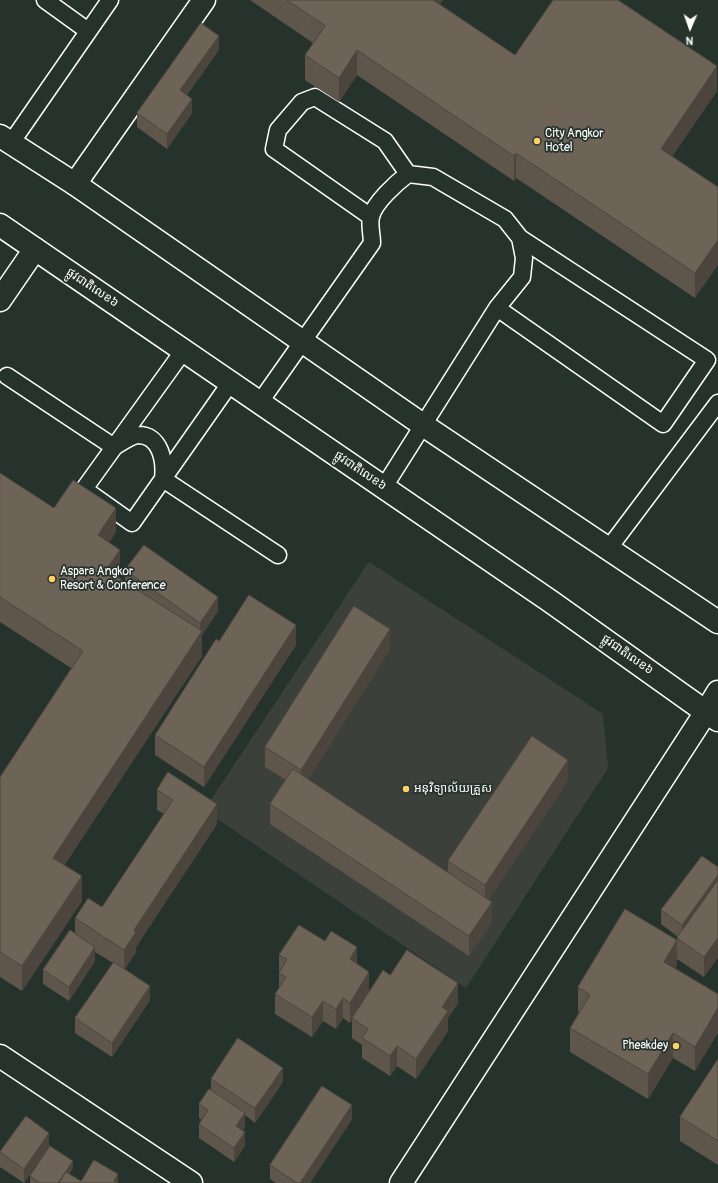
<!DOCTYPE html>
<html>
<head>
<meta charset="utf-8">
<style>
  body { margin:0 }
  #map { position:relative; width:718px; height:1183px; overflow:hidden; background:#26332d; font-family:Pangolin,sans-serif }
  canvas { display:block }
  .north { position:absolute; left:670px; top:8px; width:40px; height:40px; -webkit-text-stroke:3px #26332d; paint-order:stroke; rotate:182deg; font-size:11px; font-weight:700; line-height:16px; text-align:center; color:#fff }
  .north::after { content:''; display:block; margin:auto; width:14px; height:18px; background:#fff; clip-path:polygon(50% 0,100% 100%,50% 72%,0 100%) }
</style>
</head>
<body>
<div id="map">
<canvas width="718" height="1183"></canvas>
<div class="north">N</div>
</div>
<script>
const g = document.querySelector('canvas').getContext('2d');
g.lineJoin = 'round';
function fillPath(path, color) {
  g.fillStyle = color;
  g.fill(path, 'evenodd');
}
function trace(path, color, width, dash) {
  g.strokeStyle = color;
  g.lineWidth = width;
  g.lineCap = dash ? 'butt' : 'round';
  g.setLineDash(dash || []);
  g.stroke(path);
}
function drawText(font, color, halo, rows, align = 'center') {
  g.font = font + ' Pangolin,"Noto Sans Khmer",sans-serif';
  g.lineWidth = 3.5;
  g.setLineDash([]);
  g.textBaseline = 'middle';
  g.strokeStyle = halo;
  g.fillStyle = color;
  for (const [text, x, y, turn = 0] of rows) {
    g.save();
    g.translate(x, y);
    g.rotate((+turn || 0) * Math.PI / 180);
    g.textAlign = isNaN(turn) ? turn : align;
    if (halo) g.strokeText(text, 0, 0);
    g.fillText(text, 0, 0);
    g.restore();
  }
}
fillPath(new Path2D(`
  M369,562L603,714L608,768L466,988L204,810Z`), '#3b413a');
const lane = new Path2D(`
  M45,0L88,31
  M11,143L110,0
  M371,217L274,149L278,130L302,102L315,97L385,141L408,174
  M497,308L663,424L707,360L520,238
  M184,350L84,489L132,523L231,382
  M7,376L114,447C121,443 130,436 137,435C161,434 165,462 163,479L278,555
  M260,402L372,243C372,235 369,224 371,217C374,203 396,183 408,174L433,177L505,219L520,238L524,258L522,277L497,308L384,487
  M609,548L718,403`);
const street = new Path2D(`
  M75,184L204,0
  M0,300L35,249
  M0,1056L191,1183`);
const secondary = new Path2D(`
  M401,1183L706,712`);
const primary = new Path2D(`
  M0,136L75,184L423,425L718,622
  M0,225L550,601L706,712`);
const highway = new Path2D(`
  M718,692L706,712L718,720`);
trace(lane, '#fff', 19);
trace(street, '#fff', 25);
trace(secondary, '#fff', 25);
trace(primary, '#fff', 25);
trace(highway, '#fff', 25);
trace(lane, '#26332d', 16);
trace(street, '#26332d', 22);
trace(secondary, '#26332d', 22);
trace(primary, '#26332d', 22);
trace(highway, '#26332d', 22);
fillPath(new Path2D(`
  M250,0H443L440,4L515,55L717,91L672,156L718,187L695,298L516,178L514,181L357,75L339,102L305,80V55L313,43Z
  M219,50L187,95L192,113L167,149L137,127V113Z
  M0,473L54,508L116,532L109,543L120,575L118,577L125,582V570L218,611L202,635V656L64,865L82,901L22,991L0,977V777L71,668L0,622Z
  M219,641L296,645L204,787L155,755V735Z
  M390,649L308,779L448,873V861L568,780L488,900L492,922L469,956L270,824V804L286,780L265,767V747Z
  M157,790L217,824L136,947V952L125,969L150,1000L112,1057L75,1033V1018L113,963L95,952V961L69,1001L43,984V970L75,933V918L102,907L164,814L157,810Z
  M718,867L704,977L677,959V965L675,968L718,994L695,1071L673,1058L648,1099L570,1052V1028L579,1013L578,1012V987L677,940V938L678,937L661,924V910Z
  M279,955L357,964L369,991L390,975L458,1003L448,1018V1031L416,1079L397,1066L390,1076L362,1058V1045L352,1038V1020L350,1023L343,1018L336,1029L323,1021L312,1037L275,1014V994L279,988Z
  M718,1059V1165L680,1141V1117Z
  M211,1079L283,1082L255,1123L245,1115V1127L243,1130L245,1146L234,1162L199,1138V1124L202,1120L199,1118V1104L211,1090Z
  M352,1119L310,1183H276L270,1179V1165Z
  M49,1147L24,1183L0,1167V1152Z
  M73,1168L69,1174L81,1181L118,1174V1183H30V1176Z`), '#5e554b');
fillPath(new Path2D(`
  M428,0H443L428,21Z
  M219,36V50L180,104V90Z
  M357,50V75L339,102V78Z
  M717,66V91L661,173V149Z
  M192,99V113L167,149V134Z
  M516,153V178L514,181V156Z
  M718,240V265L695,298V273Z
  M116,508V532L98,560V535Z
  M120,550V575L106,595V570Z
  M218,597V611L202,635V656L53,883V858L200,633V623Z
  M296,625V645L204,787V767Z
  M390,629V649L301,790V770Z
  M568,760V780L485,905V885Z
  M217,804V824L136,947V952L124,970V950L134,930Z
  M718,875V889L682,939V925Z
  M82,876V901L22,991V966Z
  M492,902V922L469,956V936Z
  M718,938V958L704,977V957Z
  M677,940V965L664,987V962Z
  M95,947V961L69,1001V987Z
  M357,947V967L350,959Z
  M369,972V992L352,1018V1020L350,1023V1003Z
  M458,983V1003L448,1018V1031L416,1079V1059L442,1007Z
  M150,986V1000L112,1057V1043Z
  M343,998V1018L336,1029V1009Z
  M323,1001V1021L312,1037V1017Z
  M718,1008V1033L695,1071V1047Z
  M673,1033V1058L648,1099V1074Z
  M397,1046V1066L390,1076V1056Z
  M283,1068V1082L255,1123V1108Z
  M352,1105V1119L310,1183H300Z
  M245,1113V1127L236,1140V1126Z
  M245,1132V1146L234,1162V1148Z
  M49,1133V1147L24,1183V1169Z
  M73,1161V1168L63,1183H58Z
  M118,1174V1183L114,1181Z`), '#4c453d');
const building = new Path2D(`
  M287,0H433L515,55L553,0H618L717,66L661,149L718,187V240L695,273L516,153L514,156L357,50L339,78L305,55L325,26Z
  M201,23L219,36L180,90L192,99L167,134L137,113Z
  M0,473L54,508L73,480L116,508L98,535L120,550L106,570L202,631L53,858L82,876L22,966L0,952V777L83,651L0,597Z
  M144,545L218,597L200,623L125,570Z
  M249,595L296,625L204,767L155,735L216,639L219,641Z
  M354,606L390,629L301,770L265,747Z
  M532,736L568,760L485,885L448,861Z
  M293,769L492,902L469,936L270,804Z
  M168,772L217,804L134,930L136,932L124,950L75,918L88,898L102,907L173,800L157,790Z
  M702,856L718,867V875L682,925L661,910Z
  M718,880V938L704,957L677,938Z
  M625,909L677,940L664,962L718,994V1008L695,1047L673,1033L648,1074L570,1028L590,995L578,987Z
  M299,925L325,941L331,931L357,947L350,959L369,972L350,1003L343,998L336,1009L323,1001L312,1017L275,994L286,977L279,973L287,959L279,955Z
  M70,930L95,947L69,987L43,970Z
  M407,950L458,983L442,1007L448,1011L416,1059L397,1046L390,1056L362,1038L368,1029L352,1018L383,970L390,975Z
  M114,962L150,986L112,1043L75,1018Z
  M238,1038L283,1068L255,1108L211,1079Z
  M718,1059V1141L680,1117Z
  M322,1086L352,1105L300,1183H297L270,1165Z
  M209,1089L245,1113L236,1126L245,1132L234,1148L199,1124L208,1110L199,1104Z
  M26,1116L49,1133L24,1169L0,1152Z
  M50,1146L73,1161L58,1183H40L30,1176Z
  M94,1160L118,1174L114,1181L118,1183H59L66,1172L81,1181Z`);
fillPath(building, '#6d6357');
trace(building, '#4c453d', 1);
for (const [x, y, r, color] of [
  [537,141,4,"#ffd166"],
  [52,579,4,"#ffd166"],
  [406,789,4,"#ffd166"],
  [676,1046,4,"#ffd166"]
]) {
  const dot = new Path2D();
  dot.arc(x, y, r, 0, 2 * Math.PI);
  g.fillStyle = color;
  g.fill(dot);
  trace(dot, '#26332d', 1.5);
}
drawText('12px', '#fff', '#26332d', [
  ["City Angkor",545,134],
  ["Hotel",545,148],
  ["Aspara Angkor",60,572],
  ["Resort & Conference",60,586],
  ["អនុវិទ្យាល័យគ្រួស",414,789],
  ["Pheakdey",668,1046,"right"]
], 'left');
drawText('12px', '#fff', '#26332d', [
  ["ផ្លូវជាតិលេខ៦",92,288,34],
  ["ផ្លូវជាតិលេខ៦",360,471,34],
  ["ផ្លូវជាតិលេខ៦",627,655,35]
]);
</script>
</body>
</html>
